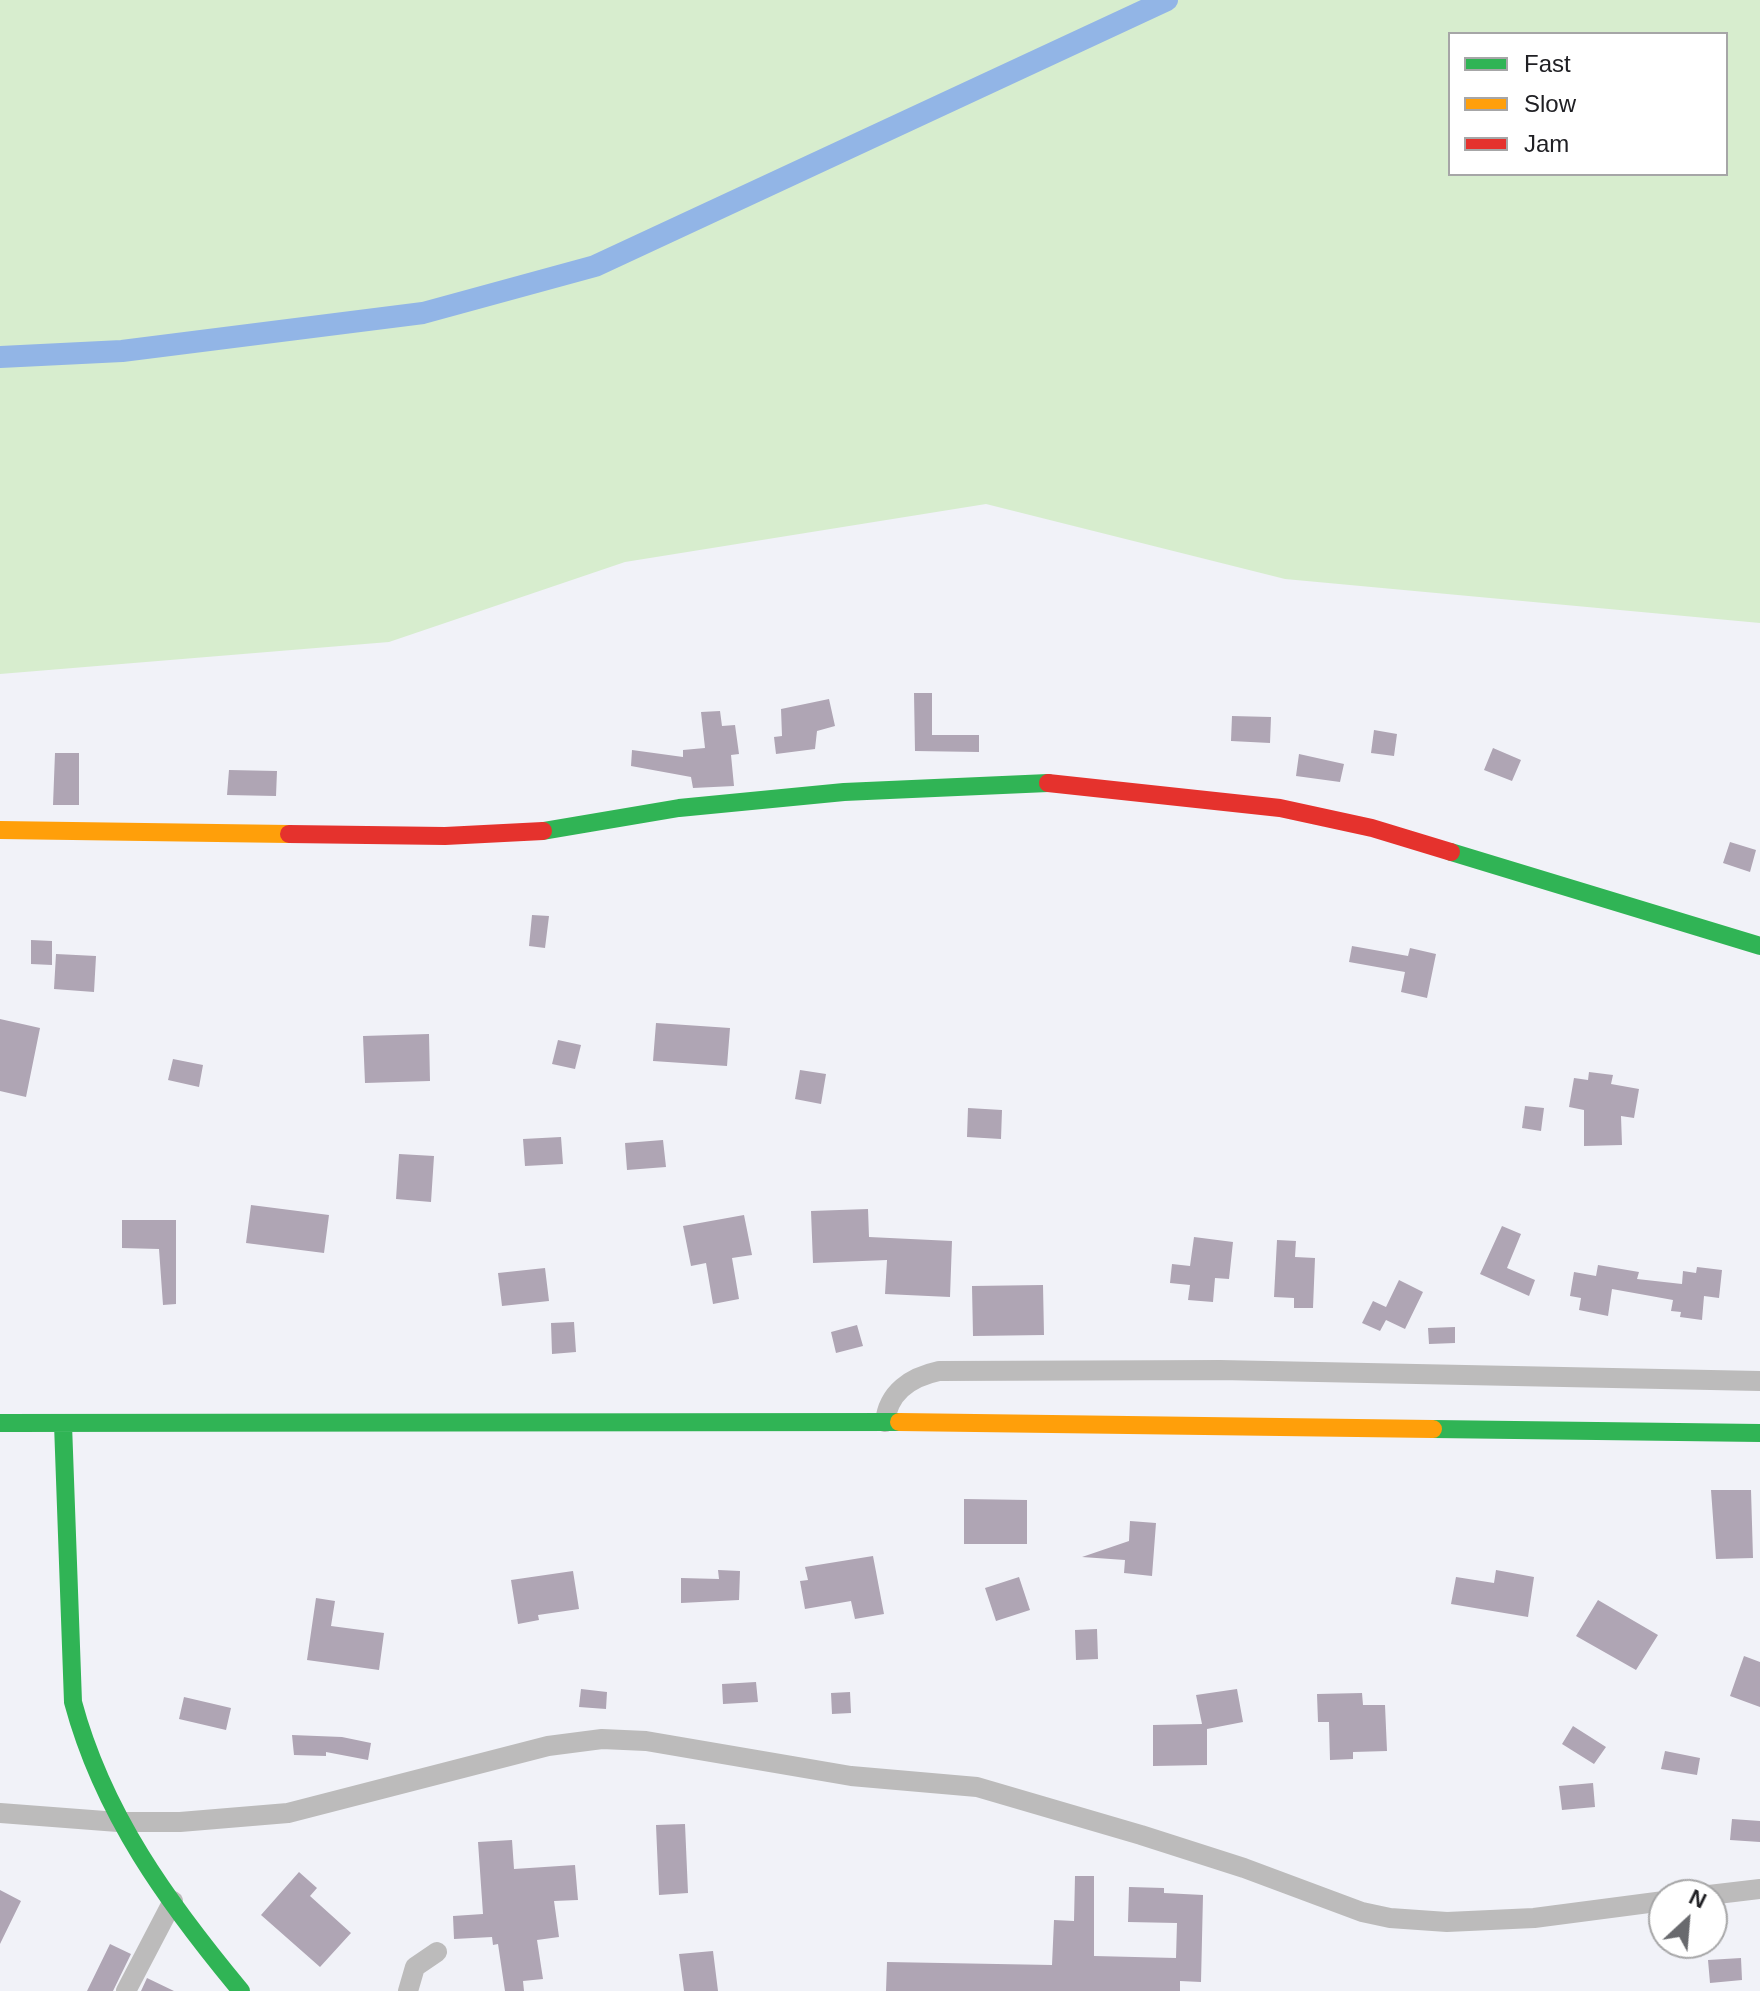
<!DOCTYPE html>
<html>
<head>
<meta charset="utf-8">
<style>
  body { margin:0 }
  #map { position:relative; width:1760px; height:1991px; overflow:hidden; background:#f1f2f8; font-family:Helvetica,sans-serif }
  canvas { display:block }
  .legend { position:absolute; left:1448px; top:32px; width:280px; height:144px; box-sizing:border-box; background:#fff; border:2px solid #a6a6a7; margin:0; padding:10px 14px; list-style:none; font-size:24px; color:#202024 }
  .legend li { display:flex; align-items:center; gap:16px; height:40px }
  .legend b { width:40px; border:2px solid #a6a6a7 }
  .north { position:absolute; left:1648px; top:1879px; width:80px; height:80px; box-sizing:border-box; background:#fff; border:2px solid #a6a6a7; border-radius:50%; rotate:26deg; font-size:22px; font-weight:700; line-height:32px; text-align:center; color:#202024 }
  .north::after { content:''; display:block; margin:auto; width:28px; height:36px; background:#696a6e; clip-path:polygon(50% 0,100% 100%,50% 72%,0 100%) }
</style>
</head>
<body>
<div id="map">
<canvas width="1760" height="1991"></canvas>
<ul class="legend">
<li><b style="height:10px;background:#30b455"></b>Fast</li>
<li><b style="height:10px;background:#ff9f0a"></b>Slow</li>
<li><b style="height:10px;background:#e5322d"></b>Jam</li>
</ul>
<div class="north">N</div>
</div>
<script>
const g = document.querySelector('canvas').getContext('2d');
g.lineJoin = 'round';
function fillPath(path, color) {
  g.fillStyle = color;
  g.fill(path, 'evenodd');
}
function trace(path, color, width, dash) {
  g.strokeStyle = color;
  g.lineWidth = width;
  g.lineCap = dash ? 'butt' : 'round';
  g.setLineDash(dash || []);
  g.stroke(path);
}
fillPath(new Path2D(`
  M0,0H1760V623L1285,579L986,504L625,562L389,642L0,674ZM1450,34H1726V174H1450Z`), '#d7edce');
trace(new Path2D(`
  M0,357L122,351L423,313L595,266L1167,0`), '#92b5e6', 22);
fillPath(new Path2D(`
  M914,693H932V735H979V752L915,751Z
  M829,699L835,726L817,731L815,749L776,754L774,737L782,736L781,709Z
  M720,711L722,726L735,725L739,754L731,755L734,786L693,788L691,777L631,766L632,750L683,757V750L705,748L701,712Z
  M1232,716L1271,717L1270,743L1231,741Z
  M1374,730L1397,734L1394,756L1371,753Z
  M1493,748L1521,760L1512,781L1484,770Z
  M55,753H79V805H53Z
  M1299,754L1344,764L1340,782L1296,776Z
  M229,770L277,771L276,796L227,795Z
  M1730,842L1756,850L1750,872L1723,863Z
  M532,915L549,916L545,948L529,946Z
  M31,940L52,941V965L31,964Z
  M1352,946L1408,956L1410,948L1436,954L1427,998L1401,992L1405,972L1349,962Z
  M56,954L96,956L94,992L54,989Z
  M0,1019L40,1028L26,1097L0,1091Z
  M656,1023L730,1028L727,1066L653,1061Z
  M429,1034L430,1081L365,1083L363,1036Z
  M558,1040L581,1045L575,1069L552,1064Z
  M173,1059L203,1065L199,1087L168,1080Z
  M800,1070L826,1074L821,1104L795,1099Z
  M1589,1072L1613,1075L1611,1084L1639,1089L1634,1118L1621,1116L1622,1145L1584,1146V1110L1569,1107L1574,1078L1588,1080Z
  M1525,1106L1544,1108L1541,1131L1522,1128Z
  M968,1108L1002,1110L1001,1139L967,1137Z
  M561,1137L563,1164L525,1166L523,1139Z
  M663,1140L666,1167L627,1170L625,1143Z
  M399,1154L434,1156L431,1202L396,1199Z
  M251,1205L329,1215L324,1253L246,1243Z
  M868,1209L869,1237L952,1241L950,1297L885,1294L887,1260L813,1263L811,1211Z
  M744,1215L752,1255L732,1258L739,1299L713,1304L706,1263L691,1266L683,1226Z
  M122,1220H176V1304L163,1305L159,1249L122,1248Z
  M1502,1226L1521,1234L1507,1268L1535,1280L1529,1296L1480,1274Z
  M1194,1237L1233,1242L1229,1279L1215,1278L1213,1302L1188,1300L1190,1285L1170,1283L1172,1264L1190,1266Z
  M1277,1240L1296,1241L1295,1257L1315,1258L1313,1308H1294V1298L1274,1297Z
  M1598,1265L1639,1272L1637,1279L1682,1284L1683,1271L1696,1273L1697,1267L1722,1270L1719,1298L1704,1296L1702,1320L1680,1317L1681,1312L1671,1311L1673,1300L1612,1289L1608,1316L1579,1310L1581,1298L1570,1296L1574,1272L1596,1276Z
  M545,1268L549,1301L502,1306L498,1273Z
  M1399,1280L1423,1292L1405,1329L1386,1320L1380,1331L1362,1323L1373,1301L1386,1307Z
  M1043,1285L1044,1335L973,1336L972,1286Z
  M574,1322L576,1352L552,1354L551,1323Z
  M857,1325L863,1346L836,1353L831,1332Z
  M1455,1327V1343L1429,1344L1428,1328Z
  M1711,1490H1751L1753,1558L1716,1559Z
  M964,1499L1027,1500V1544H964Z
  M1130,1521L1156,1523L1152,1576L1124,1573L1125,1560L1082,1557L1129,1541Z
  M873,1556L884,1614L855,1619L851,1601L805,1609L800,1581L808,1580L805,1567Z
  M718,1570L740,1571L739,1600L681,1603V1578L719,1579Z
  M1496,1570L1534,1577L1528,1617L1451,1604L1456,1577L1494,1583Z
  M573,1571L579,1609L538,1615L539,1620L518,1624L511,1580Z
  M1019,1577L1030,1610L996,1621L985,1588Z
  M316,1598L335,1601L331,1626L384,1633L379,1670L307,1660Z
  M1598,1600L1658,1635L1636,1670L1576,1636Z
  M1097,1629L1098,1659L1076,1660L1075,1630Z
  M1744,1656L1760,1662V1707L1730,1696Z
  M756,1682L758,1702L723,1704L722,1684Z
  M581,1689L607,1692L606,1709L579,1707Z
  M1237,1689L1243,1722L1207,1729V1765L1153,1766V1725L1202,1724L1196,1695Z
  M850,1692L851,1713L832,1714L831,1693Z
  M1362,1693L1363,1705H1385L1387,1751L1353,1752V1759L1330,1760L1329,1722H1318L1317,1694Z
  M184,1697L231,1708L226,1730L179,1719Z
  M1573,1726L1606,1747L1594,1764L1562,1744Z
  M292,1735L342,1737L371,1743L368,1760L326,1752V1756L294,1755Z
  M1665,1751L1700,1758L1697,1775L1661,1769Z
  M1593,1783L1595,1807L1562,1810L1559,1786Z
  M1732,1819L1760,1821V1842L1730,1840Z
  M685,1824L688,1893L659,1895L656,1825Z
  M512,1840L514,1869L575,1865L578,1900L554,1901L559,1937L537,1940L543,1979L523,1981L524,1991H505L498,1944L493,1945L492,1937L454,1939L453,1916L483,1914L478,1842Z
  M299,1872L317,1888L310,1896L351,1933L320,1967L261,1915Z
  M1075,1876H1094V1956L1176,1958L1177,1923L1128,1922L1129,1887L1164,1888V1893L1203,1895L1201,1982L1180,1981V1991H886L887,1962L1052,1965L1054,1920L1074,1921Z
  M0,1890L21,1901L0,1944Z
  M110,1944L131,1954L113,1991H87Z
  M713,1951L718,1991H684L679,1954Z
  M1741,1958L1742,1980L1710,1983L1708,1960Z
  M147,1978L174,1991H141Z`), '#afa5b4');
trace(new Path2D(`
  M885,1422C888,1392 911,1377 939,1371L1220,1370L1760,1381
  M0,1813L118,1822H180L288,1813L548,1746L602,1739L646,1741L851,1776L977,1787L1141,1835L1244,1868L1362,1912L1390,1918L1447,1922L1534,1918L1664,1901
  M1709,1895L1760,1889
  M126,1991L173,1901
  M408,1991L415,1967L437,1952`), '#bcbbbb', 20);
trace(new Path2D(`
  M543,831L679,808L844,792L1048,783
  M1451,852L1760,946
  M0,1423L899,1422
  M63,1424L73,1702C103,1814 168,1903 241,1991
  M1433,1429L1760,1433`), '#30b455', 18);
trace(new Path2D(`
  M0,830L289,834
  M899,1422L1433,1429`), '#ff9f0a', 18);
trace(new Path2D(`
  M1048,783L1280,808L1372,828L1451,852
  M289,834L445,836L543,831`), '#e5322d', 18);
</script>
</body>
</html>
